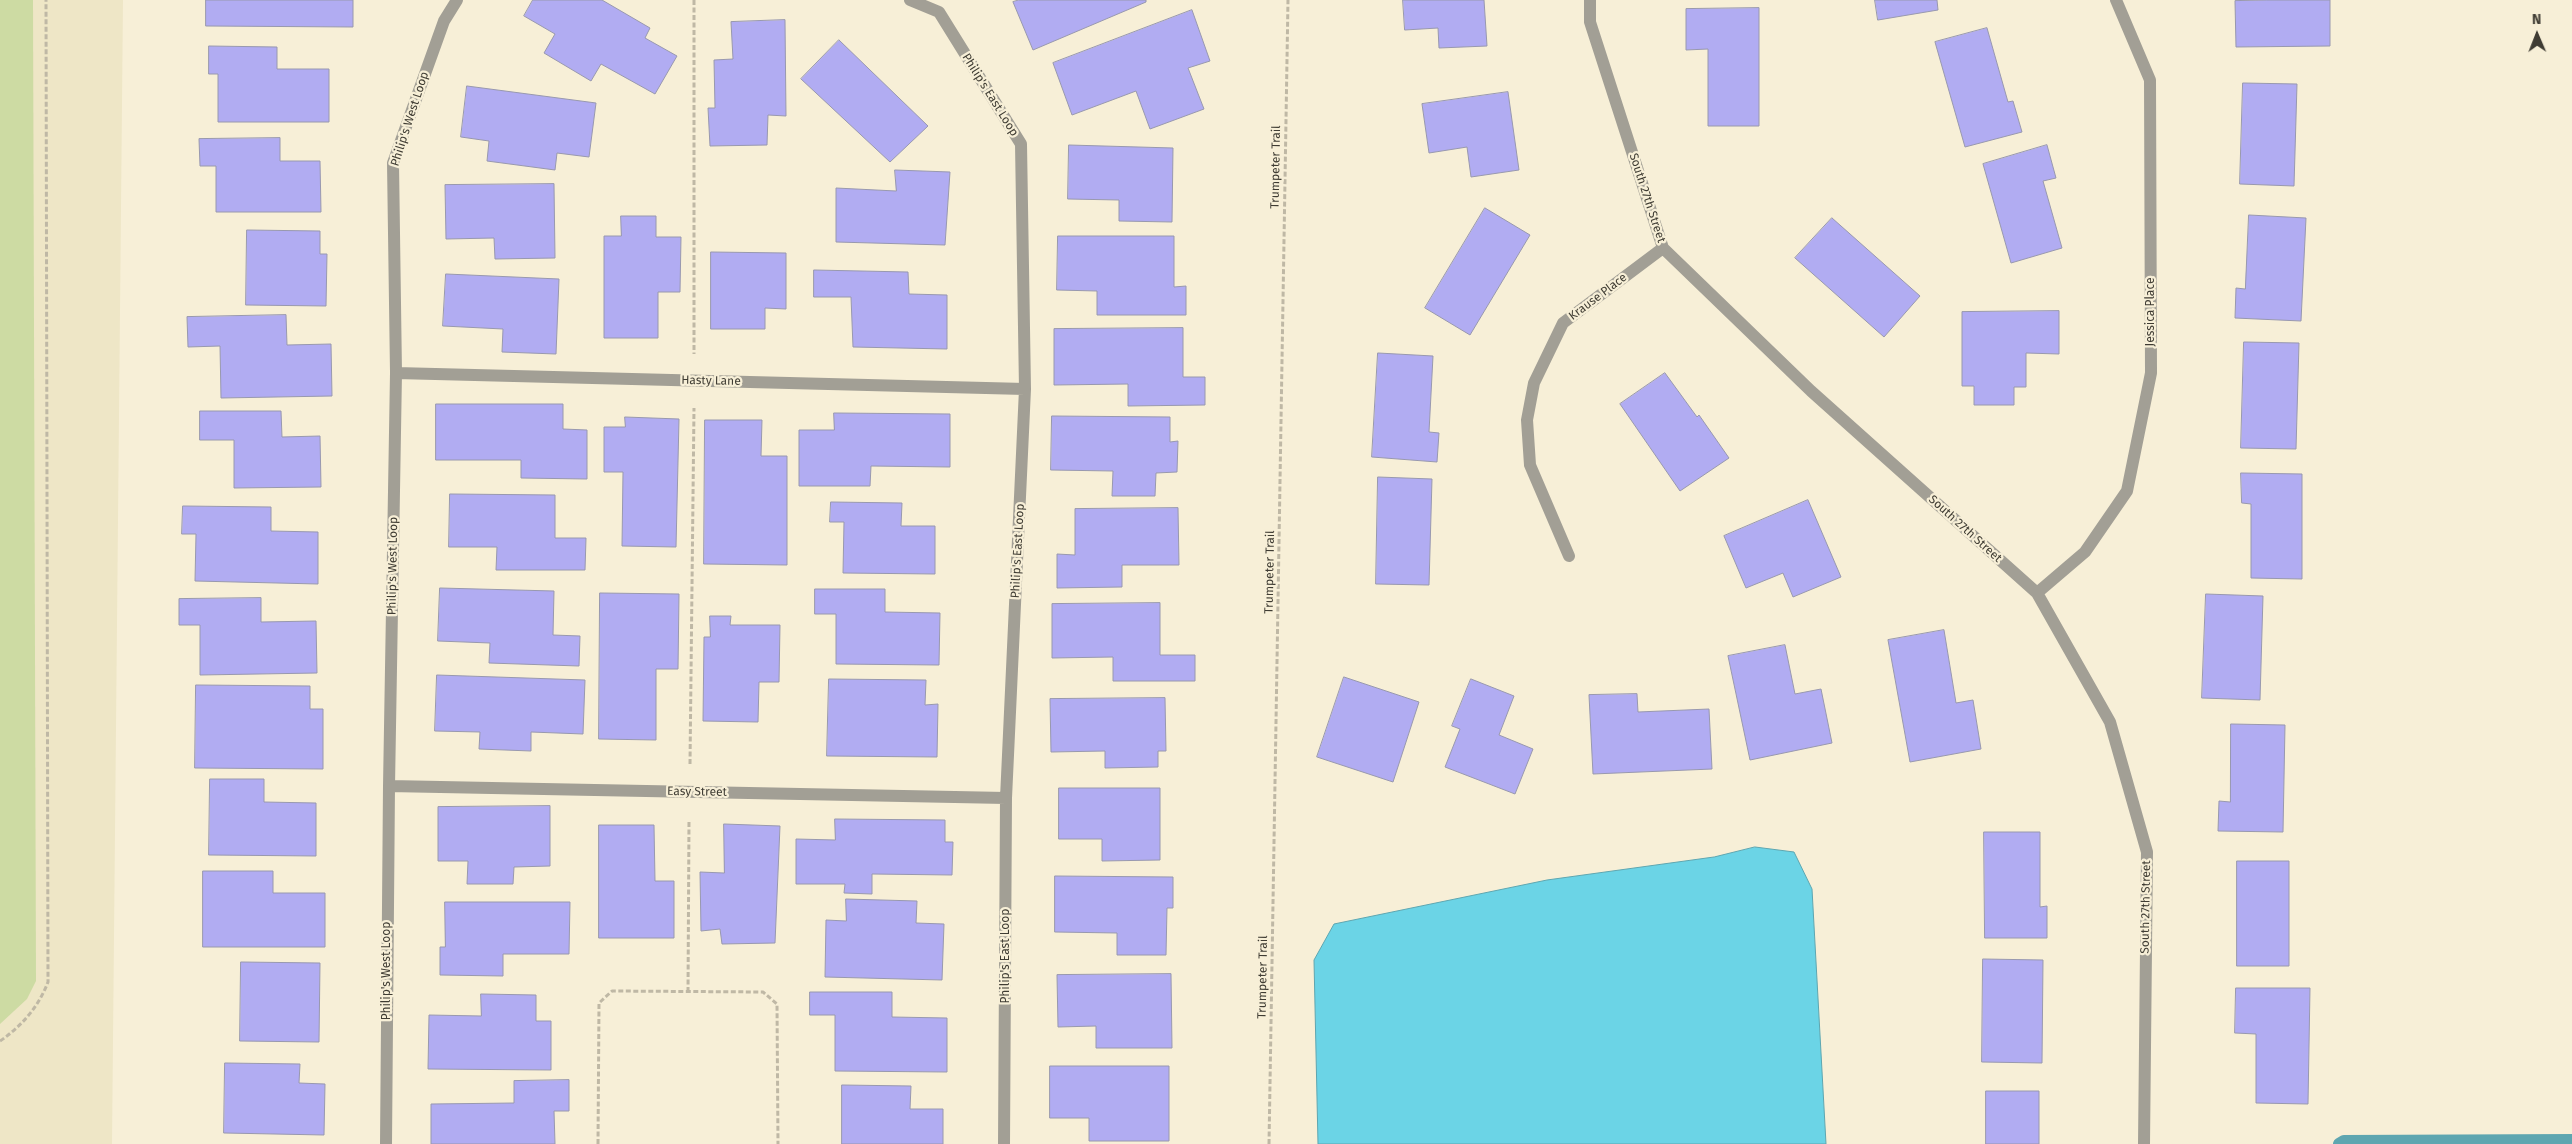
<!DOCTYPE html>
<html>
<head>
<meta charset="utf-8">
<style>
  body { margin:0 }
  #map { position:relative; width:2572px; height:1144px; overflow:hidden; background:#f7efd7; font-family:"Fira Sans",sans-serif }
  canvas { display:block }
  .north { position:absolute; left:2512px; top:10px; width:50px; height:50px; -webkit-text-stroke:4px #f7efd7; paint-order:stroke; rotate:359deg; font-size:14px; font-weight:700; line-height:20px; text-align:center; color:#3f3c33 }
  .north::after { content:''; display:block; margin:auto; width:18px; height:22px; background:#3f3c33; clip-path:polygon(50% 0,100% 100%,50% 72%,0 100%) }
</style>
</head>
<body>
<div id="map">
<canvas width="2572" height="1144"></canvas>
<div class="north">N</div>
</div>
<script>
const g = document.querySelector('canvas').getContext('2d');
g.lineJoin = 'round';
function fillPath(path, color) {
  g.fillStyle = color;
  g.fill(path, 'evenodd');
}
function trace(path, color, width, dash) {
  g.strokeStyle = color;
  g.lineWidth = width;
  g.lineCap = dash ? 'butt' : 'round';
  g.setLineDash(dash || []);
  g.stroke(path);
}
function drawText(font, color, halo, rows, align = 'center') {
  g.font = font + ' "Fira Sans",sans-serif';
  g.lineWidth = 4.5;
  g.setLineDash([]);
  g.textBaseline = 'middle';
  g.strokeStyle = halo;
  g.fillStyle = color;
  for (const [text, x, y, turn = 0] of rows) {
    g.save();
    g.translate(x, y);
    g.rotate((+turn || 0) * Math.PI / 180);
    g.textAlign = isNaN(turn) ? turn : align;
    if (halo) g.strokeText(text, 0, 0);
    g.fillText(text, 0, 0);
    g.restore();
  }
}
fillPath(new Path2D(`
  M0,0H123L112,1144H0Z`), '#eee6c6');
fillPath(new Path2D(`
  M0,0H33L36,981L27,999L0,1024Z`), '#cddba3');
const water = new Path2D(`
  M1755,847L1794,852L1812,889L1826,1144H1318L1314,960L1334,924L1547,880L1714,857Z`);
fillPath(water, '#6bd4e6');
trace(water, '#5ea6b0', 1);
trace(new Path2D(`
  M2339,1144L2344,1141L2572,1140`), '#5ea6b0', 12);
const building = new Path2D(`
  M206,0H353V27L206,26Z
  M533,0H602L650,28L645,38L677,56L655,94L601,64L591,81L544,53L555,34L524,16Z
  M1019,0H1146V2L1033,50L1013,2Z
  M1403,0H1484L1487,46L1439,48L1438,28L1405,30Z
  M1875,0H1937L1938,10L1878,20Z
  M2267,0H2330V46L2236,47L2235,1Z
  M1759,8V126H1708V49L1686,50V9Z
  M1192,10L1210,61L1188,68L1204,109L1150,129L1136,91L1072,115L1053,63Z
  M785,20L786,116L768,115L767,145L710,146L708,108H715L714,60L733,59L731,22Z
  M1987,28L2008,102L2013,101L2022,132L1965,147L1935,42Z
  M839,40L928,126L890,162L801,79Z
  M209,46L277,47V69H329V122H218V74H209Z
  M2243,83L2297,84L2294,186L2240,184Z
  M467,86L596,103L589,157L557,153L555,170L487,161L489,141L461,137Z
  M1508,92L1519,170L1471,177L1467,147L1429,153L1422,104Z
  M280,138V161H320L321,212H216V166H200L199,139Z
  M1069,145L1173,148L1172,222L1119,221V200L1068,199Z
  M2047,145L2056,178L2043,181L2062,248L2011,263L1983,164Z
  M895,170L950,172L945,245L836,242V188L896,191Z
  M554,184L555,258L495,259L494,238L446,239L445,185Z
  M1485,208L1530,235L1470,335L1425,308Z
  M2249,215L2306,218L2301,321L2235,318L2236,288L2245,289Z
  M621,216H656V237H681L680,292H658V338H604V236H621Z
  M1832,218L1920,296L1884,337L1795,258Z
  M247,230L320,231V254H327L326,306L246,305Z
  M1058,236H1174V287L1186,286V315H1097V291L1057,290Z
  M711,252L786,253V309L765,308V329H711Z
  M814,270L908,272L909,294L947,295V349L853,347L851,297H814Z
  M446,274L559,279L556,354L502,352L503,329L443,326Z
  M2059,311V354L2026,353V387H2014V405H1974V386H1962V312Z
  M286,315L287,345L331,344L332,396L221,398L220,346L188,347L187,317Z
  M1183,328V377H1205V405L1128,406V384L1054,385V329Z
  M2244,342L2299,343L2296,449L2241,448Z
  M1378,353L1433,356L1429,432L1439,433L1437,462L1372,457Z
  M1665,373L1697,417L1699,415L1729,458L1680,491L1620,404Z
  M436,404H563V429L587,430V479L521,478V460H436Z
  M200,411H281L282,437L320,436L321,487L234,488V440H200Z
  M834,413L950,414V467L871,466L870,486H799V430H834Z
  M1052,416L1170,417V442L1178,441L1177,472L1156,473L1155,496H1112L1113,471L1051,470Z
  M625,417L679,419L676,547L622,546L623,472H604V427H625Z
  M705,420H762L761,456H787V565L704,564Z
  M2241,473L2302,474V579L2251,578V504L2242,503Z
  M1378,477L1432,479L1429,585L1376,584Z
  M450,494L555,495V538H586L585,570H496L497,547H449Z
  M1808,500L1841,577L1793,597L1783,573L1746,588L1724,536Z
  M831,502L902,503L901,526H935V574L843,573L844,522H830Z
  M183,506L271,507V531L318,532V584L195,581L196,534H182Z
  M1178,508L1179,565H1122V587L1057,588V554L1075,555V509Z
  M440,588L554,591L553,635L580,636L579,666L489,663L490,643L438,641Z
  M815,589H885V612L940,613L939,665L836,664V614H815Z
  M600,593L679,594L678,669H656V740L599,739Z
  M2206,594L2263,596L2260,700L2202,698Z
  M261,598V622L316,621L317,673L200,675V625H179V599Z
  M1160,603V655H1195V681H1113V657L1052,658V604Z
  M710,616H731L730,625H780L779,682H759L758,722L703,721L704,637H710Z
  M1944,630L1956,703L1973,700L1981,749L1910,762L1888,640Z
  M1785,645L1795,694L1821,689L1832,743L1750,760L1728,656Z
  M437,675L585,680L583,734L531,732V751L479,749L480,732L435,731Z
  M1344,677L1419,702L1393,782L1317,757Z
  M829,679L926,680L925,705L938,704L937,757L827,756Z
  M1471,679L1514,696L1499,735L1533,749L1515,794L1445,767L1460,729L1452,726Z
  M196,685L310,686V709H323V769L195,768Z
  M1637,694L1638,712L1709,709L1712,769L1593,774L1589,695Z
  M1165,698L1166,751H1158V767L1105,768V751L1051,752L1050,699Z
  M2231,724L2285,725L2283,832L2218,831L2219,801L2230,802Z
  M210,779H264V802L316,803V856L209,855Z
  M1059,788H1160V860L1102,861V839H1059Z
  M550,806V866L514,867L513,884H467L468,861H438V807Z
  M835,819L945,820V842H953L952,875L872,874V894L844,893L845,884H796V839L835,840Z
  M724,824L780,826L775,943L722,944L720,929L701,931L700,872L724,873Z
  M599,825H654L655,881H674V938H599Z
  M1984,832H2040V907L2047,906V938H1985Z
  M2237,861H2289V966H2237Z
  M203,871H273V893H325V947H203Z
  M1055,876L1173,877V908H1167L1166,955H1117V933L1055,932Z
  M846,899L917,901L916,923L944,924L942,980L825,977L826,920L846,921Z
  M445,902H570L569,954H503V976L440,975V947H445Z
  M1983,959L2043,960L2042,1063L1982,1062Z
  M241,962L320,963L319,1042L240,1041Z
  M1171,974L1172,1048H1096V1026L1058,1027L1057,975Z
  M2236,988H2310L2308,1104L2256,1103V1034L2235,1033Z
  M810,992H892V1017L947,1018V1072L835,1071V1015H810Z
  M481,994L536,995V1021H551V1070L428,1069L429,1015L481,1016Z
  M225,1063L300,1064L299,1083L325,1084L324,1135L224,1133Z
  M1050,1066H1169V1141H1089V1118H1050Z
  M569,1080V1111H554L555,1144H431V1104L514,1103V1081Z
  M842,1085L911,1086L910,1109H943V1144H842Z
  M1986,1091H2039V1144H1986Z`);
fillPath(building, '#b1acf2');
trace(building, '#9898ae', 1);
trace(new Path2D(`
  M694,0V354
  M690,764L694,408
  M688,992L689,820
  M0,1041C22,1026 39,1006 48,982L46,0
  M598,1144L599,1003L612,991L763,992L777,1004L778,1144
  M1269,1144L1288,0`), '#bfb8a5', 3, [5, 2.5]);
trace(new Path2D(`
  M910,0L939,12L1021,144L1025,389L1006,798L1004,1144
  M1590,0V22L1663,248L1811,391L2037,593L2110,722L2147,852L2144,1144
  M396,373L1025,389
  M1569,556L1530,465L1527,420L1534,383L1563,323L1663,248
  M2037,593L2085,552L2127,491L2151,373L2150,80L2116,0
  M389,786L1006,798
  M386,1144L389,786L396,373L393,163L444,21L457,0`), '#a29f95', 12);
drawText('12px', '#3f3c33', '#f7efd7', [
  ["Philip's East Loop",990,95,58],
  ["Philip's West Loop",410,119,-72],
  ["Trumpeter Trail",1276,167,-89],
  ["South 27th Street",1647,198,72],
  ["Krause Place",1598,297,-37],
  ["Jessica Place",2151,312,-90],
  ["Hasty Lane",711,381,1],
  ["South 27th Street",1965,529,42],
  ["Philip's East Loop",1018,551,-87],
  ["Philip's West Loop",393,566,-89],
  ["Trumpeter Trail",1270,572,-89],
  ["Easy Street",697,792,1],
  ["South 27th Street",2146,907,-89],
  ["Philip's East Loop",1006,956,-90],
  ["Philip's West Loop",387,971,-90],
  ["Trumpeter Trail",1263,977,-89]
]);
</script>
</body>
</html>
